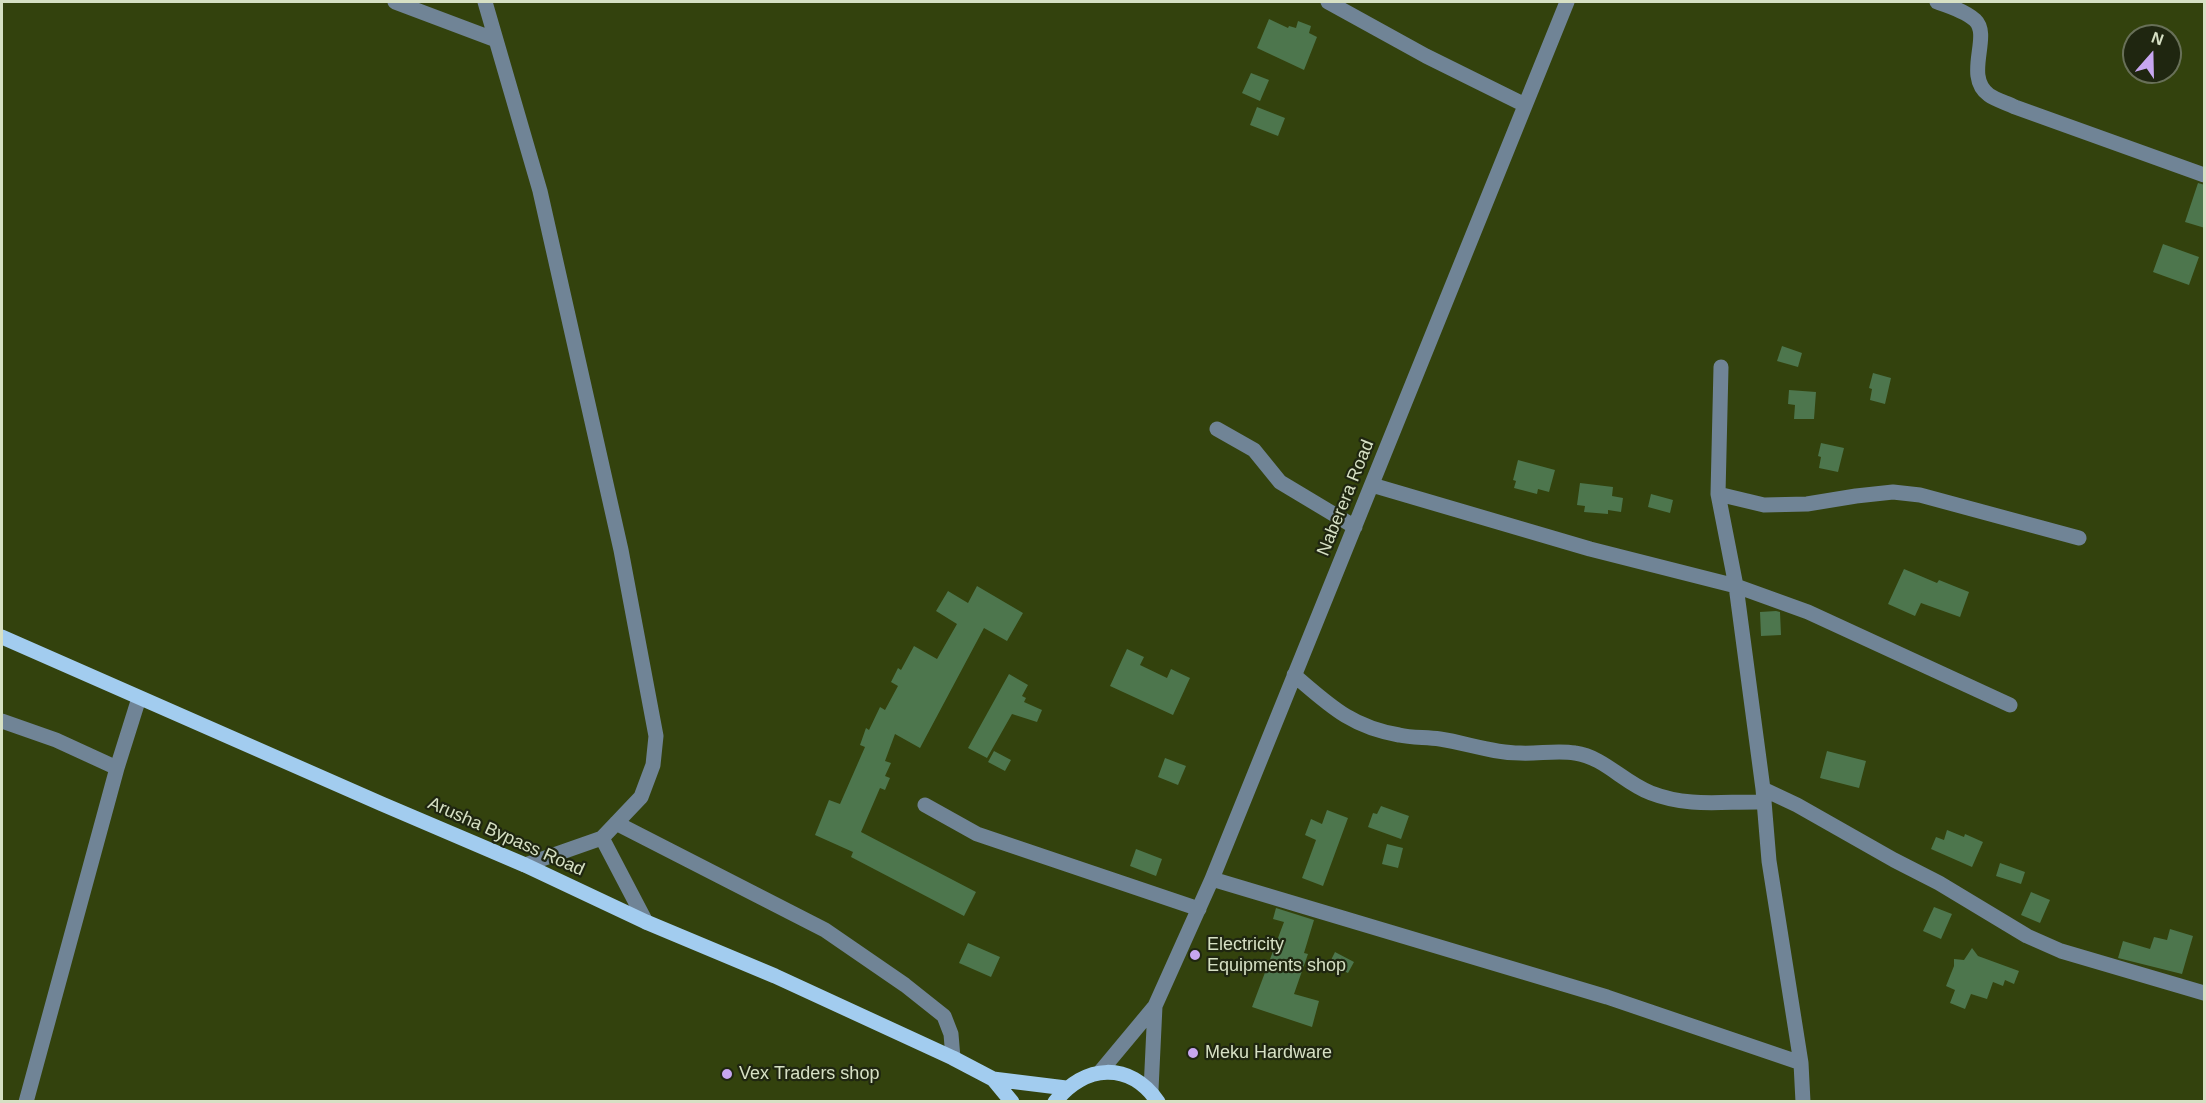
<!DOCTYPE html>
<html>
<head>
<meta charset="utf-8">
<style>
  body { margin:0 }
  #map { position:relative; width:2206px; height:1103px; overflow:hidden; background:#33420d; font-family:Helvetica,sans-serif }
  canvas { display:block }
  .frame { position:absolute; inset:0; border:3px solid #d6e0c4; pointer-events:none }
  .north { position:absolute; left:2122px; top:24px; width:60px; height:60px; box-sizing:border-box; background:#1f2610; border:2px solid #687058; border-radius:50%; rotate:20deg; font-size:16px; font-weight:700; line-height:24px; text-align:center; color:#d6e0c4 }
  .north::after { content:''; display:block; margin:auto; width:21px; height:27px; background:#c7a6f0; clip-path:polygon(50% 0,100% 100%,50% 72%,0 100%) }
</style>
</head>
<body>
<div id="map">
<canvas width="2206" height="1103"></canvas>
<div class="frame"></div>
<div class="north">N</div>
</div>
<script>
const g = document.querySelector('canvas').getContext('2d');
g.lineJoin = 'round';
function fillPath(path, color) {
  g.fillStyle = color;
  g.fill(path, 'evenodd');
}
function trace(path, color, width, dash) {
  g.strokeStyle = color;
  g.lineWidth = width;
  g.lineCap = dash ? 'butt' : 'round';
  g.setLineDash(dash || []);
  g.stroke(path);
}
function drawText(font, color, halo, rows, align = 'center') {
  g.font = font + ' Helvetica,sans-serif';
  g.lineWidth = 4.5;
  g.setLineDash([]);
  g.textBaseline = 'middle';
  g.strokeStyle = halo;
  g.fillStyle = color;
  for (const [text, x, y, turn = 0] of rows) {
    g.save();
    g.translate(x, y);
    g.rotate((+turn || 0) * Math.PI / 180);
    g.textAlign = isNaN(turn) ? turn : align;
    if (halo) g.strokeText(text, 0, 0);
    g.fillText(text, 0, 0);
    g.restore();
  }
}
fillPath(new Path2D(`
  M1269,19L1288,28L1289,26L1296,28L1298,21L1311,26L1309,33L1317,37L1304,70L1257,48Z
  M1251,73L1269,80L1260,101L1242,93Z
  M1257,107L1285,118L1278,136L1250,125Z
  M2198,183L2205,185V228L2185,222Z
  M2163,244L2199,257L2189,285L2153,272Z
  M1782,346L1802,353L1798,367L1777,361Z
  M1873,373L1891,378L1885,404L1870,400L1872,389L1869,388Z
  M1789,390L1816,392L1814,419H1794L1795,405L1788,404Z
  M1821,443L1844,448L1838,472L1819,468L1821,457L1818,456Z
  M1518,460L1555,470L1549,492L1538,489L1537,494L1514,488L1516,481L1513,480Z
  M1580,483L1613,487L1612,496L1623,498L1621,512L1608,510V514L1584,512L1585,506L1577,505Z
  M1651,494L1673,500L1670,513L1648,507Z
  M1904,569L1937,583L1939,580L1969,592L1960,617L1921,603L1915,616L1888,604Z
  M977,586L1023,613L1007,641L984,628L920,748L895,734L885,761L891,763L885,776L890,778L885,790L880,788L861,832L976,892L964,916L851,857L853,852L815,835L829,800L840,804L865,747L860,745L866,728L869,730L880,707L885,710L898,686L891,682L898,668L901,670L914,646L937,659L957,624L936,611L948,591L968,603Z
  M1776,611L1780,612L1781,635L1761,636L1760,612Z
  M1127,649L1144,657L1140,665L1167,678L1171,669L1190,678L1173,715L1110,686Z
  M1009,674L1028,685L1022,696L1026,698L1024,702L1042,710L1037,722L1012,714L987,758L968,748Z
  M994,751L1011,760L1005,771L988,762Z
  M1827,751L1866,761L1859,788L1820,778Z
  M1165,758L1186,766L1178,785L1158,777Z
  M1381,806L1409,816L1401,839L1368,827L1373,813L1377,814Z
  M1327,810L1348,818L1323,886L1302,878L1316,840L1305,835L1311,819L1322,824Z
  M1947,830L1964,837L1965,834L1983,842L1972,867L1931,849L1936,837L1944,840Z
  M1387,844L1403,848L1398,868L1382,864Z
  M1136,849L1162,859L1156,876L1130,866Z
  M2000,863L2025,872L2021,884L1996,876Z
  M2031,892L2050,900L2040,923L2021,915Z
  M1934,907L1952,914L1941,939L1923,931Z
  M1276,908L1314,920L1304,953L1308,954L1294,994L1319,1001L1312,1027L1252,1007L1284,922L1273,919Z
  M2170,929L2193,936L2182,974L2118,958L2123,941L2150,949L2154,937L2167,940Z
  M968,943L1000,957L991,977L959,963Z
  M1972,948L1978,956L2019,971L2014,984L2005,980L2003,986L1993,982L1987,999L1971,994L1965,1009L1950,1003L1955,990L1946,986L1954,966V959L1964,960Z
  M1335,952L1354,962L1348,973L1329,964Z`), '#4d764d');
trace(new Path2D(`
  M395,2L496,40
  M485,2L540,191L621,550L656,736L653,765L641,797L602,838L525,865
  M1328,2L1426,56L1525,105
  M1937,2C1949,6 1965,11 1975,20C1992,36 1963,76 1989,95C1996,100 2007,103 2015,107L2204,175
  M1721,367L1718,494L1736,586L1763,789L1769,861L1801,1063L1803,1102
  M1217,429L1254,450L1280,482L1355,527
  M1372,485L1590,549L1736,586L1808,612L2010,705
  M1718,494L1764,505L1807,504L1856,496L1893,492L1920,495L2079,538
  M1294,675C1329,705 1351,727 1399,735C1412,738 1426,737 1440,739C1467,743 1492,753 1520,753C1538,754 1557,750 1575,753C1604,757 1624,783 1651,793C1690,808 1723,801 1764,802
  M2,721L56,740L117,768
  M1763,789L1797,805L1894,860L1939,883L2027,936L2061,951L2204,993
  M925,805L977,834L1199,909
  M616,823L825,930L905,985L944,1016L951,1034L953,1058
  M602,838L646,922
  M1212,879L1607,997L1801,1063
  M1100,1072L1155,1006L1212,879L1567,2
  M1151,1090L1155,1006
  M26,1102L117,768L139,698`), '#708496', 15);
trace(new Path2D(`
  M2,637L382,804L525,865L646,922L775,976L953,1058L993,1079L1066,1088
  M993,1079L1012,1102
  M1055,1102C1084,1064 1130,1061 1158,1102`), '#a2ccef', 15);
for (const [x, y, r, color] of [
  [1195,955,6,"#c7a6f0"],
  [1193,1053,6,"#c7a6f0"],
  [727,1074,6,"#c7a6f0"]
]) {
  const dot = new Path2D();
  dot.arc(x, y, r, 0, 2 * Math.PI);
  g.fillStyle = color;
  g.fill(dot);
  trace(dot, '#1f2610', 2);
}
drawText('18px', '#d6e0c4', '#1f2610', [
  ["Naberera Road",1346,498,-68],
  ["Arusha Bypass Road",506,837,24]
]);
drawText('18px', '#d6e0c4', '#1f2610', [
  ["Electricity",1207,945],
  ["Equipments shop",1207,966],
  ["Meku Hardware",1205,1053],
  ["Vex Traders shop",739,1074]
], 'left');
</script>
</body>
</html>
